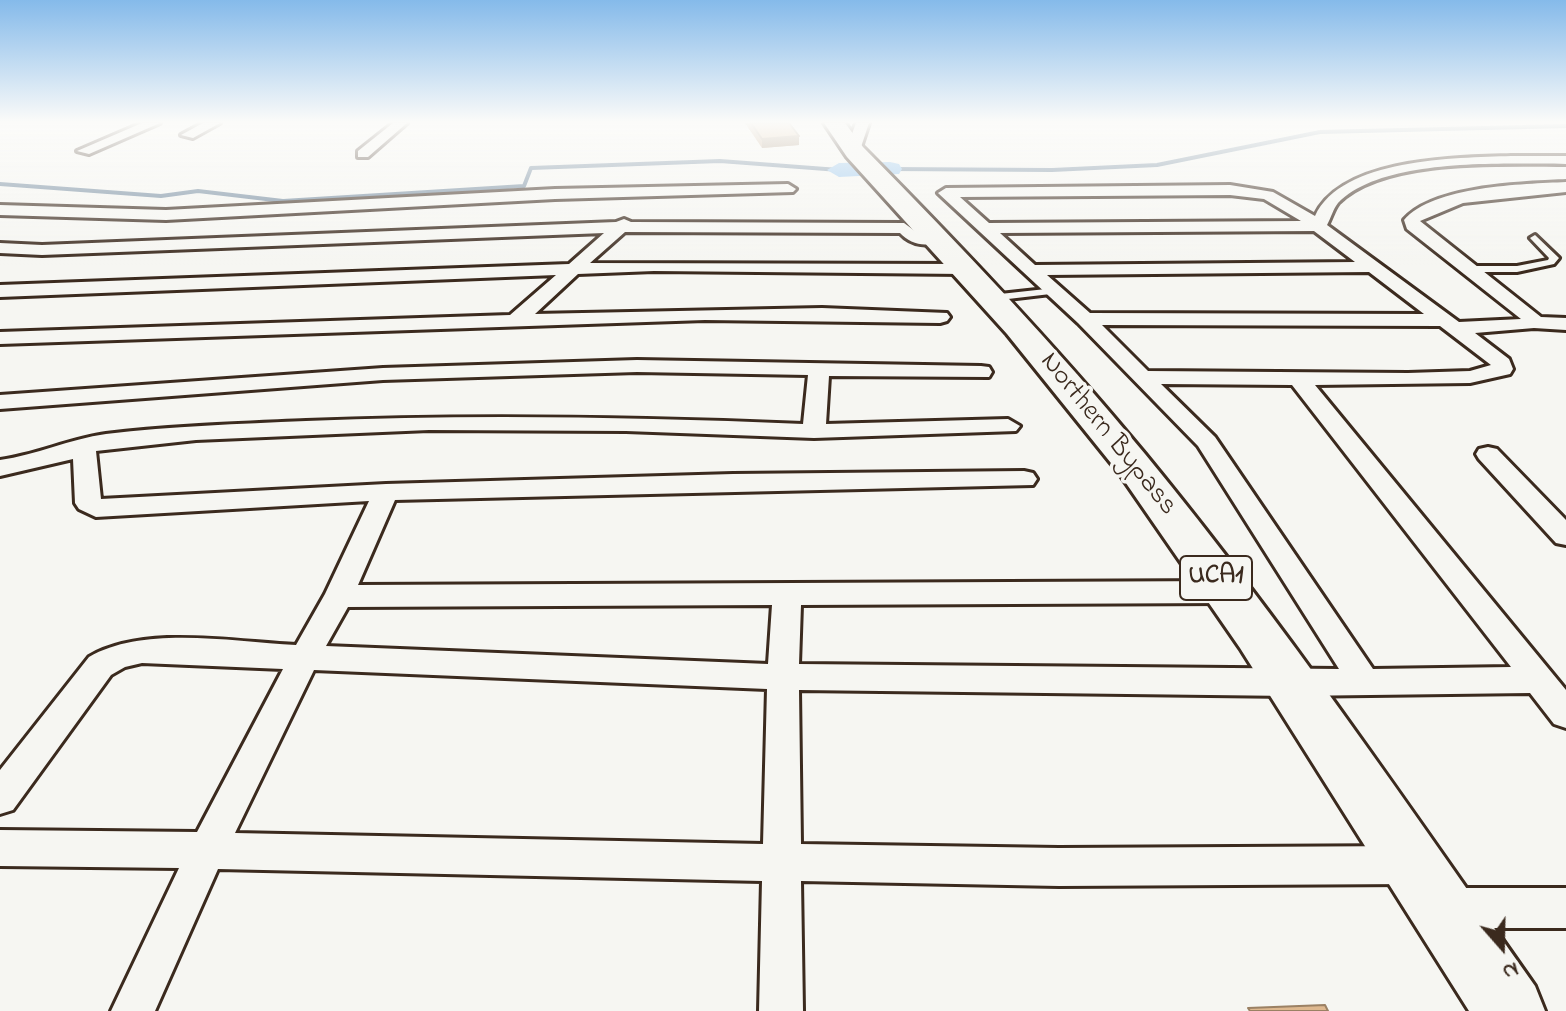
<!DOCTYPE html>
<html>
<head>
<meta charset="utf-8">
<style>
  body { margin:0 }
  #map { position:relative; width:1566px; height:1011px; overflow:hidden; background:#f6f6f2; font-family:"Indie Flower",sans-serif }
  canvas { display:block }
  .north { position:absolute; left:1462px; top:907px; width:80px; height:80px; -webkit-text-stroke:6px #f6f6f2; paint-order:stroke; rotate:160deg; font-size:22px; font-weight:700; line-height:32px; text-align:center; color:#3b2a1e }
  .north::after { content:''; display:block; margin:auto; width:28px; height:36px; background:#3b2a1e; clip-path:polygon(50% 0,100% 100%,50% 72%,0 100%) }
</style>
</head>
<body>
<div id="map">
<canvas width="1566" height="1011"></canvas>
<div class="north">N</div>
</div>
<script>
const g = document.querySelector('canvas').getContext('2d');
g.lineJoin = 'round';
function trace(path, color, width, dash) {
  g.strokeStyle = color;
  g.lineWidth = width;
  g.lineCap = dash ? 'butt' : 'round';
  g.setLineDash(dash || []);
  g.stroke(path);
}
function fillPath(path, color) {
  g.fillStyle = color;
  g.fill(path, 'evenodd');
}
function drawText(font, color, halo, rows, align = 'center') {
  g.font = font + ' "Indie Flower",sans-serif';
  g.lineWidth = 7;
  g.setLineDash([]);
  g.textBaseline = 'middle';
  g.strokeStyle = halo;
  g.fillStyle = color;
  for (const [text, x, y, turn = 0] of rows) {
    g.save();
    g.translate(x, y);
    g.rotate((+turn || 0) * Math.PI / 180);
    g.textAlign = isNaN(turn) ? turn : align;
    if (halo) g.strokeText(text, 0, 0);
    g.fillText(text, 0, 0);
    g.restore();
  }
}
trace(new Path2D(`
  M890,169L1052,170L1157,165L1320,132L1566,126
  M0,184L161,196L198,191L283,201L524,186L531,168L720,161L839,170`), '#6f869b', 4);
fillPath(new Path2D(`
  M890,162L899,164L902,169L899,174L839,177L827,170L839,163Z`), '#92c3ee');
const service = new Path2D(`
  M1535,235L1559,258L1554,264L1517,272H1468L1463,269L1468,266H1517L1548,260L1549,258L1530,238Z
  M1055,288L1060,291L1059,293L991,301L986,298L991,295Z`);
const minor = new Path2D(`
  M142,123H160L89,154L77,151Z
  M203,123H220L193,138L181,135Z
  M393,123H407L368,157H358V151Z
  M856,123H869L860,150L853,154L846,150Z
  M1511,156H1566V164C1506,164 1383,157 1338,203C1333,209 1331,218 1327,225L1459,322L1521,319L1407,229L1404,220C1433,186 1523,184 1566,182V192L1463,203L1420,221L1541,317L1566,318V330L1534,328L1475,333L1509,359L1513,369L1510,374L1470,383L1315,385L1566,690V728L1554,724L1530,693L1291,696L799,690L801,844L1059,848L1412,846L1426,852L1431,865L1426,878L1412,884L1059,886L801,881L803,1011H759L762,881L218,869L155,1011H111L179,868L0,866V830L197,832L283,669L142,663L125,667L111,675L13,810L0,814V770L89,657C144,625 233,642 296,645L325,594L369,501L96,517L79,509L75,503L73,459L0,476V460C36,455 70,439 106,434C172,426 239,424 306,421C472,414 637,417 803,424L808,375L637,372L383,380L0,409V395L383,368L637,360L981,366L989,367L992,372L989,377L829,376L826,424L1008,419L1020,426L1016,431L814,438L626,431L429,430L196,440L96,451L101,499L386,484L733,474L1024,471L1033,473L1037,479L1033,485L395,500L358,585L1226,581L1236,585L1240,592L1236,599L1226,603L801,605L799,664L1339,669L1198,446L1078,323L938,193L946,188L1230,185L1273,192L1315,216C1342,158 1455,158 1511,156ZM1230,195L1264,199L1301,221L989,223L960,197ZM1314,231L1355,262L1035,265L1000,233ZM1369,272L1424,314L1090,313L1047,275ZM1102,325L1440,326L1491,365L1470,371L1408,373L1148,371ZM1161,384L1292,385L1511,667L1373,669L1215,437ZM772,605L768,664L326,646L348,607ZM314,670L767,689L763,844L235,833Z
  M788,184L796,189L793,192L555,199L166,220L0,215V205L166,210L555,189Z
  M624,219L631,222L904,223L919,234L935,233L943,238C930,249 911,245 900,233L625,232L590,263L964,264L973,269L964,274L654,271L578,274L535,314L822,308L947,313L950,317L947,321L940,323L705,320L0,344V332L510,315L556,275L0,297V285L569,264L604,233L42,255L0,253V243L42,245L616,222Z
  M1488,447L1497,449L1566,520V545L1556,543L1479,459L1476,454L1479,449Z
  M1446,888H1566V928H1446L1432,922L1426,908L1432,894Z`);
const primary = new Path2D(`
  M824,123H845L863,147C961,246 1057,347 1145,454C1285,624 1409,807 1535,986L1545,1011H1469L1240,648L1119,473L1007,334L847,157Z`);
trace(service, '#3b2a1e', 6);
trace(minor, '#3b2a1e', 6);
trace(primary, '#3b2a1e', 6);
fillPath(service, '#f6f6f2');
fillPath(minor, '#f6f6f2');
fillPath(primary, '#f6f6f2');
fillPath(new Path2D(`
  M745,123H789L799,136V145L762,148Z`), '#bf9e7b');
fillPath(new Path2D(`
  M799,136V145L762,148V139Z`), '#9b8164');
const building = new Path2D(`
  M751,123H789L799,136L762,139Z
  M1325,1005L1328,1011H1250L1248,1008Z`);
fillPath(building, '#deb88f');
trace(building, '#9b8164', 2);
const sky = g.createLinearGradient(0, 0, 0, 265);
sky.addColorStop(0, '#85baea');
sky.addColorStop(0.46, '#fbfbf9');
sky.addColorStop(1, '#fbfbf900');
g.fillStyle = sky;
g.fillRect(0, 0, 1566, 265);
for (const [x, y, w] of [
  [1216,578,72]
]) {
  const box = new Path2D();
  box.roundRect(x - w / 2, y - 22, w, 44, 6);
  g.fillStyle = '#f6f6f2';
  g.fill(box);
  trace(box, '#3b2a1e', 2);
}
drawText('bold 26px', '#3b2a1e', null, [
  ["UCA1",1216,578]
]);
drawText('28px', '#3b2a1e', '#f6f6f2', [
  ["Northern Bypass",1107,435,51]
]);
</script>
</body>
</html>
